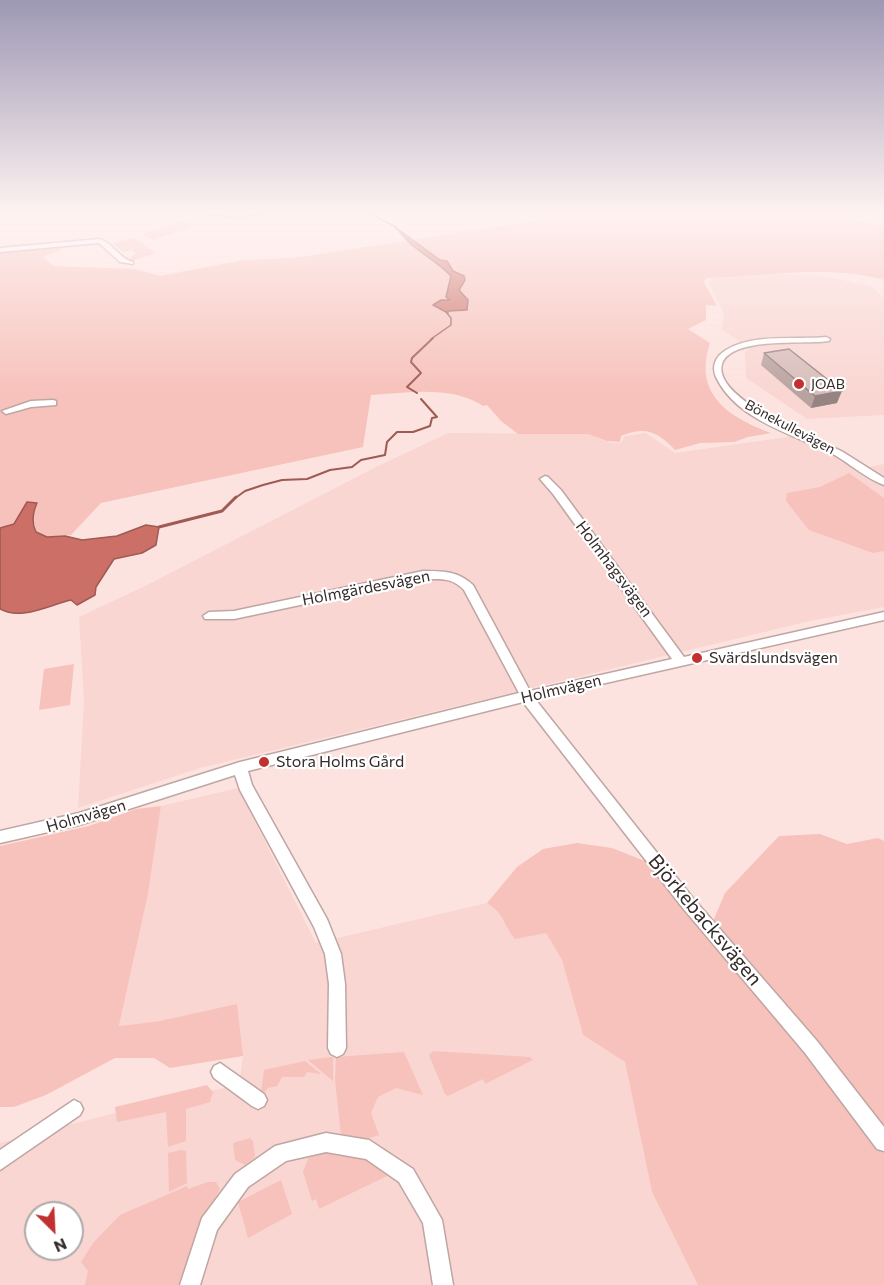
<!DOCTYPE html>
<html>
<head>
<meta charset="utf-8">
<style>
  body { margin:0 }
  #map { position:relative; width:884px; height:1285px; overflow:hidden; background:#fde3df; font-family:Commissioner,sans-serif }
  canvas { display:block }
  .north { position:absolute; left:24px; top:1201px; width:60px; height:60px; box-sizing:border-box; background:#fff; border:2px solid #adaaa9; border-radius:50%; rotate:156deg; font-size:16px; font-weight:700; line-height:24px; text-align:center; color:#332a29 }
  .north::after { content:''; display:block; margin:auto; width:21px; height:27px; background:#c0312f; clip-path:polygon(50% 0,100% 100%,50% 72%,0 100%) }
</style>
</head>
<body>
<div id="map">
<canvas width="884" height="1285"></canvas>
<div class="north">N</div>
</div>
<script>
const g = document.querySelector('canvas').getContext('2d');
g.lineJoin = 'round';
function fillPath(path, color) {
  g.fillStyle = color;
  g.fill(path, 'evenodd');
}
function trace(path, color, width, dash) {
  g.strokeStyle = color;
  g.lineWidth = width;
  g.lineCap = dash ? 'butt' : 'round';
  g.setLineDash(dash || []);
  g.stroke(path);
}
function drawText(font, color, halo, rows, align = 'center') {
  g.font = font + ' Commissioner,sans-serif';
  g.lineWidth = 4.5;
  g.setLineDash([]);
  g.textBaseline = 'middle';
  g.strokeStyle = halo;
  g.fillStyle = color;
  for (const [text, x, y, turn = 0] of rows) {
    g.save();
    g.translate(x, y);
    g.rotate((+turn || 0) * Math.PI / 180);
    g.textAlign = isNaN(turn) ? turn : align;
    if (halo) g.strokeText(text, 0, 0);
    g.fillText(text, 0, 0);
    g.restore();
  }
}
fillPath(new Path2D(`
  M770,274L819,275L871,286L884,298V415L807,419L746,378L745,352L750,348L722,330L724,314L708,282L714,278Z
  M448,433L588,434L611,443H621L625,436L646,433L675,453L808,434L869,467L884,464V607L810,621L200,768L78,808L84,701L79,617L147,585L378,466Z
  M238,788L316,943L487,903L500,911L509,932L546,933L562,960L583,1035L625,1062L652,1192L698,1285H0V1143L164,1100L239,1085L243,1056L160,1021L119,1026L148,894L161,806ZM36,1213H72V1249H36Z`), '#f9d6d2');
fillPath(new Path2D(`
  M527,213H847L849,219L884,226V280C826,264 765,277 706,278L704,282L717,306L706,305V320L688,329L710,343C693,394 728,417 771,433L748,437L734,442L700,443L675,450C657,431 645,426 621,436L620,442L607,441L588,434H518L501,421L487,405L483,406C451,385 408,393 371,395L363,447L101,503L71,535L47,537L36,532L33,513L37,503L27,502L14,524L0,528V252L43,247L63,249L43,257L54,266L135,269L160,276L243,260L294,258L542,220Z
  M184,221L195,226L153,240L142,234Z
  M133,238L136,239L156,253L131,261L130,258L136,253L132,250L123,252L113,243Z
  M849,473L884,498V551L873,553L809,530L786,501L787,493L820,487Z
  M74,664L70,705L39,710L44,669Z
  M161,806L148,894L119,1026L160,1021L237,1004L243,1056L170,1068L154,1058H115L46,1095L14,1107H0V846L89,826L136,809Z
  M820,834L847,844L878,838L884,841V1285H698L652,1192L625,1062L583,1035L562,960L546,933L515,939C502,924 506,915 487,903L517,867L543,849L577,843L612,848L645,861L709,940L751,986L768,988L758,971L713,921L725,893L779,836Z
  M433,1051L530,1057L533,1060L485,1084L483,1079L448,1096L445,1094L429,1055Z
  M404,1052L423,1095L396,1088L378,1097L371,1113L379,1135L360,1141L341,1136L335,1080L336,1057Z
  M333,1057V1081L308,1060L331,1057Z
  M305,1061L321,1074L307,1072L304,1077H282L277,1086L268,1088L263,1094L261,1092L264,1070Z
  M207,1085L213,1092L210,1102L186,1109V1141L168,1147L166,1112L117,1122L115,1107Z
  M250,1138L253,1141L255,1157L245,1165L235,1160L233,1143Z
  M181,1150L186,1151L187,1183L169,1192L168,1153Z
  M311,1151C347,1153 360,1152 391,1174L319,1209L316,1199L312,1201L303,1172Z
  M281,1180L292,1214L248,1238L238,1202Z
  M208,1182H216L220,1189L196,1233L181,1285H85L88,1271L81,1262L93,1243L120,1215L187,1186L188,1189Z`), '#f7c2bb');
const water = new Path2D(`
  M395,227L440,260L447,261L453,271L464,276L465,280L459,290L468,300L467,310L448,311V313L433,305L441,300H450L446,297L451,276C439,263 425,256 412,245C406,240 401,233 395,227Z
  M27,502L37,503C33,512 31,522 36,532L47,537L65,536L82,540L117,536L146,525L159,527L156,545L142,553L114,559L96,587L95,595L77,605L71,600C49,605 21,621 0,609V528L14,524Z`);
fillPath(water, '#cc6f66');
trace(water, '#9e5a54', 1.5);
trace(new Path2D(`
  M195,213L241,218L266,213
  M368,213L396,227
  M431,339L451,325V318L446,312`), '#9e5a54', 1.5);
trace(new Path2D(`
  M417,393L407,387L421,373L411,362L412,358L433,338
  M234,499L245,491L263,485L282,480L307,479L330,470L352,467L361,460L385,455L387,442L397,432H413L430,426L432,418L437,417L421,399`), '#9e5a54', 2);
trace(new Path2D(`
  M159,527L222,511L236,497`), '#9e5a54', 3);
const minor = new Path2D(`
  M99,239C114,243 118,258 133,262V264L120,262L99,243L0,252V248Z
  M826,337L830,339L829,341C806,345 731,336 722,364C717,382 742,399 754,408L843,452L884,478V485C867,479 849,463 833,454C793,434 736,420 716,377C711,366 716,356 726,350C754,333 795,340 826,337Z
  M53,400L56,401V405L31,407L6,414L2,411L31,401Z
  M545,476L548,477L561,490L684,657L884,612V620L535,699L692,897L817,1041L884,1127V1151L877,1149L805,1053L682,907L523,702L248,771L252,785L327,919L341,954L345,984L346,1048L343,1054L337,1057L331,1054L328,1048L329,984L325,954L314,927L240,790L235,775L79,825L0,843V831L79,813L240,762L519,693L464,590C452,577 440,579 423,579L234,619H205L203,616L209,612L234,611L423,571C443,571 458,571 473,585L530,691L672,659L553,494L540,479Z
  M220,1063L264,1094L267,1100L264,1106L258,1109L252,1106L214,1078L211,1072L214,1066Z
  M74,1100L80,1103L83,1109L80,1115L0,1170V1150Z
  M326,1133L369,1140L413,1169L442,1220L453,1285H433L423,1223L399,1182L366,1159L326,1152L286,1161L248,1187L217,1230L200,1285H180L202,1218L235,1174L275,1146Z`);
trace(minor, '#bfa6a3', 3);
fillPath(minor, '#fff');
fillPath(new Path2D(`
  M764,353L837,403L811,408L761,365Z`), '#b9a3a0');
fillPath(new Path2D(`
  M842,391L837,403L811,408L815,396Z`), '#968482');
const building = new Path2D(`
  M789,349L842,391L815,396L764,353Z`);
fillPath(building, '#d7bdba');
trace(building, '#968482', 1.5);
const sky = g.createLinearGradient(0, 0, 0, 393);
sky.addColorStop(0, '#9d98b4');
sky.addColorStop(0.54, '#fef2f1');
sky.addColorStop(1, '#fef2f100');
g.fillStyle = sky;
g.fillRect(0, 0, 884, 393);
for (const [x, y, r, color] of [
  [799,384,6,"#c0312f"],
  [697,658,6,"#c0312f"],
  [264,762,6,"#c0312f"]
]) {
  const dot = new Path2D();
  dot.arc(x, y, r, 0, 2 * Math.PI);
  g.fillStyle = color;
  g.fill(dot);
  trace(dot, '#fff', 2);
}
drawText('14px', '#332a29', '#fff', [
  ["JOAB",811,384]
], 'left');
drawText('14px', '#332a29', '#fff', [
  ["Bönekullevägen",790,427,28]
]);
drawText('16px', '#332a29', '#fff', [
  ["Holmhagsvägen",614,569,53],
  ["Holmgärdesvägen",366,588,-11],
  ["Holmvägen",561,689,-13],
  ["Holmvägen",86,816,-16]
]);
drawText('16px', '#332a29', '#fff', [
  ["Svärdslundsvägen",709,658],
  ["Stora Holms Gård",276,762]
], 'left');
drawText('20px', '#332a29', '#fff', [
  ["Björkebacksvägen",705,920,50]
]);
</script>
</body>
</html>
